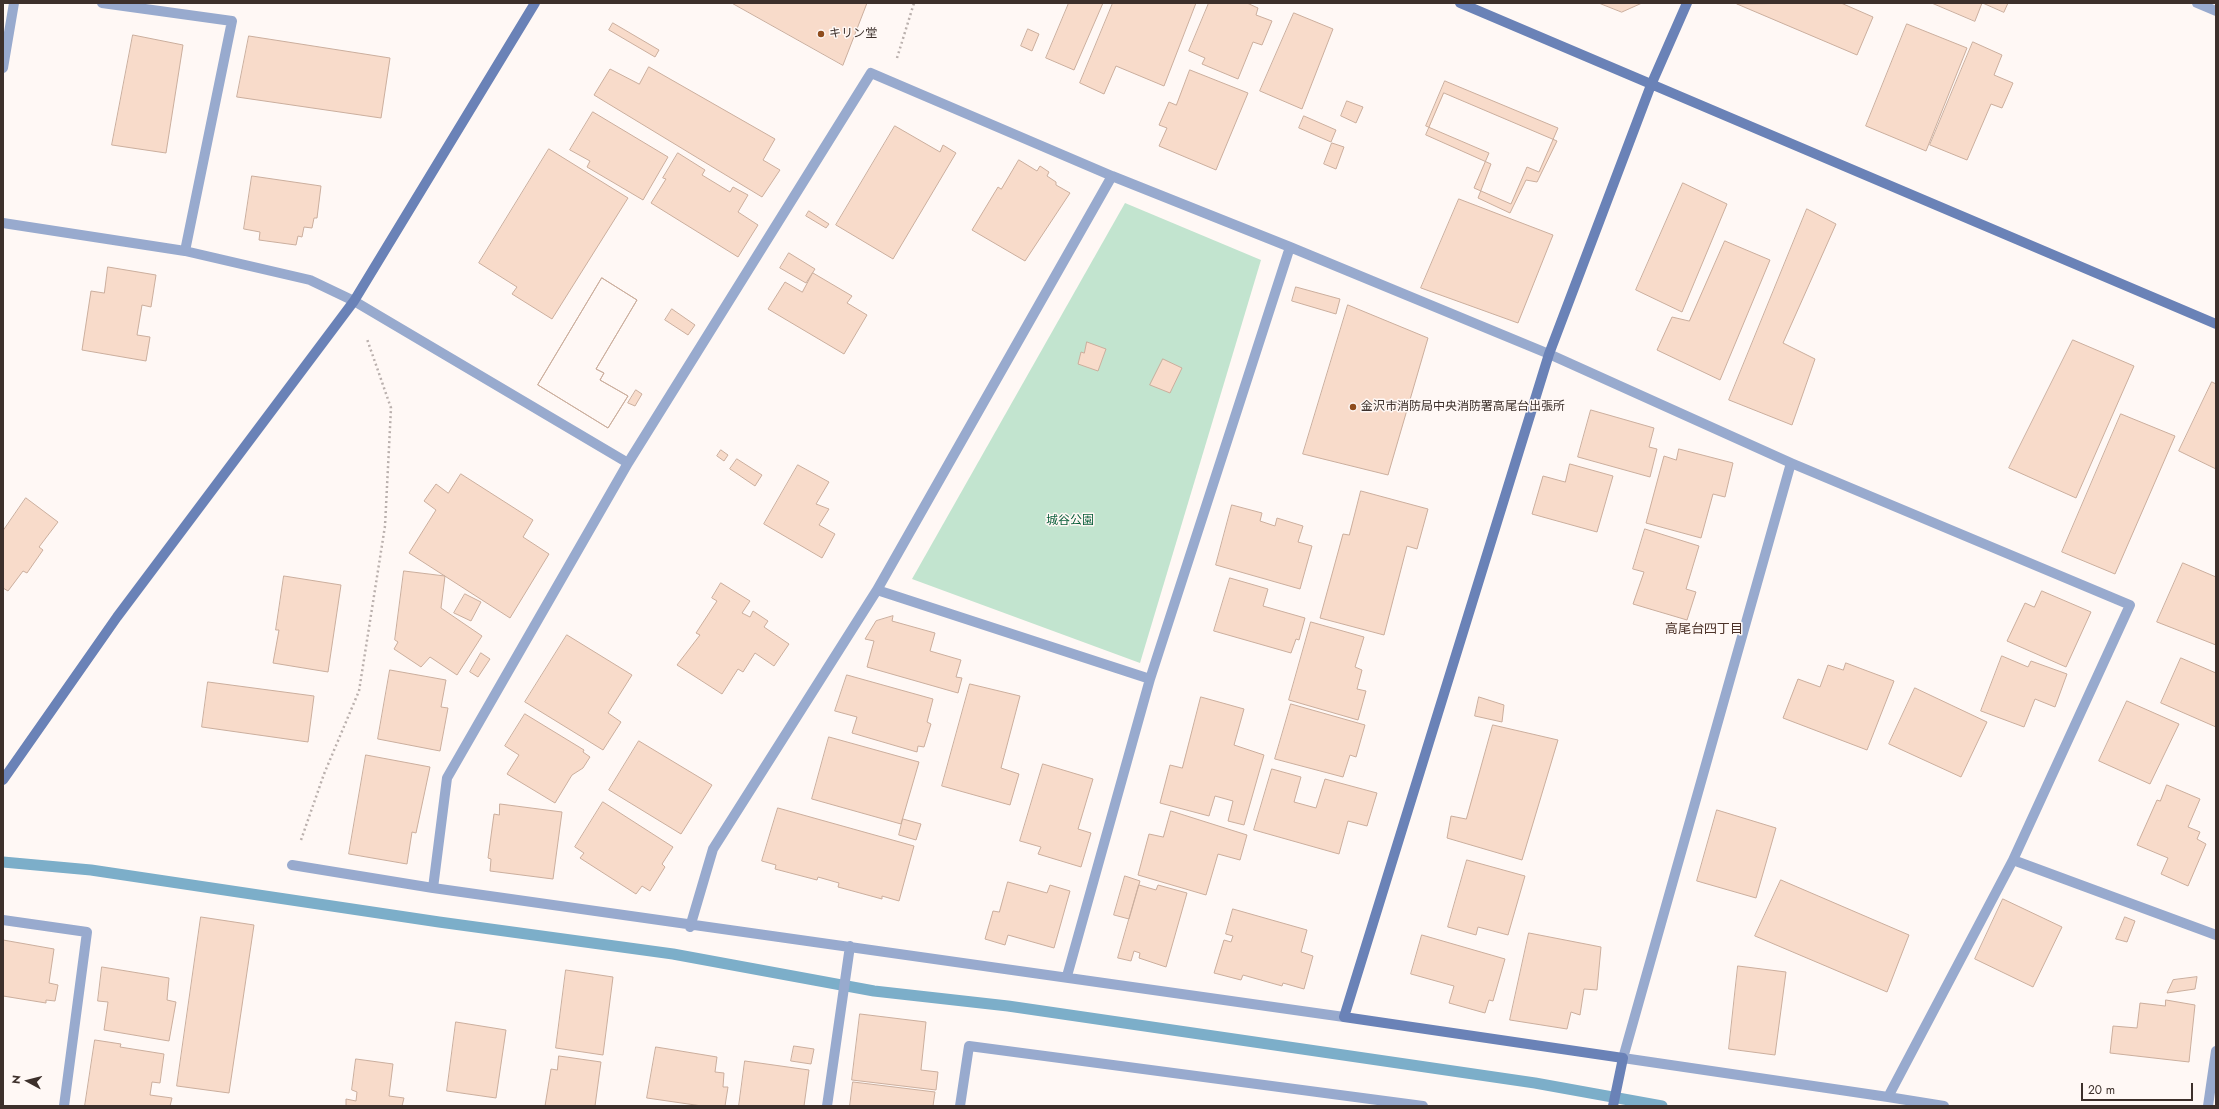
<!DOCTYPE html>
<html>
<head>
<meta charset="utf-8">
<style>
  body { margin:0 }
  #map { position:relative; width:2219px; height:1109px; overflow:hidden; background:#fff8f5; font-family:Jost,sans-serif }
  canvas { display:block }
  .frame { position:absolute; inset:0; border:4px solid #3d302b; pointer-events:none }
  .north { position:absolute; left:8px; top:1061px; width:40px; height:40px; -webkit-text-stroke:3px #fff8f5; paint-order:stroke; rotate:277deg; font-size:11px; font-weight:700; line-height:16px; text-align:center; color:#3d302b }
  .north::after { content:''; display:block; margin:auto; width:14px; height:18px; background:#3d302b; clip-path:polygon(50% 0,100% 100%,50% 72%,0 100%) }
  .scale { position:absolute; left:2081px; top:1083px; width:112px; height:18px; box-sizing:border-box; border:2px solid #3d302b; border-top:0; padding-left:5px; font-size:12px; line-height:14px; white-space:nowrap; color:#3d302b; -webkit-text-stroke:3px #fff8f5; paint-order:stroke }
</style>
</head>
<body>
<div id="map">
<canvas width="2219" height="1109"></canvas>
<div class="frame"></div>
<div class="north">N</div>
<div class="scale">20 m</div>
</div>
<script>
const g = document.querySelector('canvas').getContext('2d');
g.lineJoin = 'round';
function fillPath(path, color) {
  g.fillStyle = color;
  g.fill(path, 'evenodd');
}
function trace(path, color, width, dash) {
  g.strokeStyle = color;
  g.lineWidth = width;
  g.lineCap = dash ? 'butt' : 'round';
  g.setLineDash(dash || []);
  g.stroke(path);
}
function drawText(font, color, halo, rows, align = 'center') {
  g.font = font + ' Jost,"Noto Sans JP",sans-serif';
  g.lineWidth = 3;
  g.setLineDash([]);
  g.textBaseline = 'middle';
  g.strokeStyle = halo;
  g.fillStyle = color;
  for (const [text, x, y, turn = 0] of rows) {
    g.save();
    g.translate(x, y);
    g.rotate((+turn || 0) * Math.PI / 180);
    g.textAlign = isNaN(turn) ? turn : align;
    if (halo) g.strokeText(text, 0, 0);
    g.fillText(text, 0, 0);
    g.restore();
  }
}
fillPath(new Path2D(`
  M1125,203L1261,260L1140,663L912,579Z`), '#c2e4cf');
trace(new Path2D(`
  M3,862L91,870L439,922L673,954L874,991L1008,1006L1535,1083L1662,1106`), '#7caec9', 11);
const building = new Path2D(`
  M732,3H867L843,65Z
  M1069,3H1103L1074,70L1046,58Z
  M1113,3H1196L1164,86L1116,66L1104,94L1080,83Z
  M1209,3H1247L1258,8L1256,15L1272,21L1262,45L1253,42L1238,79L1202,64L1205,58L1189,51Z
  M1599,3H1642L1622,12Z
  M1841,3L1873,17L1857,55L1737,4Z
  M1932,3H1982L1975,21Z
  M1983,3H2008L2004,12Z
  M1294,13L1333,29L1302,109L1260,91Z
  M613,23L659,50L655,57L609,30Z
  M1907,24L1967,48L1926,151L1866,126Z
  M1028,29L1039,34L1032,51L1021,46Z
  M133,35L183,45L166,153L112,145Z
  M249,36L390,58L381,118L237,97Z
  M1973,42L2002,55L1994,75L2013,83L2002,108L1991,104L1967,160L1930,145Z
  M649,67L775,139L763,160L780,170L762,197L594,95L610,69L639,84Z
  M1190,70L1248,93L1216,170L1159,146L1167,128L1159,125L1169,102L1176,105Z
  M1445,81L1558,128L1539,172L1527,167L1511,204L1474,188L1489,153L1426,126Z
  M1444,93L1557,141L1537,182L1526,180L1510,213L1478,198L1491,164L1426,135Z
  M1347,101L1363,107L1356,123L1341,116Z
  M593,112L668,157L643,200L587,167L590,161L570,150Z
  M1304,116L1336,130L1331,142L1299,128Z
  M895,126L940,152L943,145L956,153L893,259L836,225Z
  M1332,143L1344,147L1336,169L1324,164Z
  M549,149L628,198L552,319L512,294L517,287L479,263Z
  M678,153L705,170L702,175L730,192L733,187L748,195L738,212L758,225L738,257L651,203L666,179L663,178Z
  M1019,160L1037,171L1040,166L1049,172L1047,176L1056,182V185L1070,193L1025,261L972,230L998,187L1001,189Z
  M252,176L321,186L317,218H314L312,228L304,227L302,237L298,236L296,245L259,240L260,232L244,229Z
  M1683,183L1727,204L1682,312L1636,290Z
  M1459,199L1553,235L1518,323L1421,288Z
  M1807,209L1836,224L1783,343L1815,359L1792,425L1729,400Z
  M809,211L829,224L826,228L806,216Z
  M1725,241L1770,260L1720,380L1657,350L1672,317L1689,321Z
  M789,253L815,269L806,283L780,268Z
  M108,267L156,275L151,307L142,305L137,335L150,337L146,361L82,350L91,291L104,293Z
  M813,273L852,296L847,303L867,315L844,354L768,309L785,282L802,292Z
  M602,278L637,300L596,369L604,373L600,380L628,396L608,428L538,385Z
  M602,278L637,300L596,369L604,373L600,380L628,396L608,428L538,385Z
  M1296,287L1340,299L1336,314L1292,301Z
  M1348,305L1428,338L1388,475L1303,454Z
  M672,309L695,325L688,335L665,320Z
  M2073,340L2134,366L2076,498L2009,468Z
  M1087,342L1106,349L1098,371L1078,364L1081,352L1084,353Z
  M1163,359L1182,368L1170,393L1150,385Z
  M2212,382L2216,384V469L2179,451Z
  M636,390L642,394L635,406L628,403Z
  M1591,410L1654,428L1649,447L1657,449L1650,477L1578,457Z
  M2121,414L2175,436L2115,574L2062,552Z
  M1679,449L1733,463L1725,497L1713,494L1701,538L1646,523L1664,456L1676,460Z
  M721,450L728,455L724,461L717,456Z
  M737,459L762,475L755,486L730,469Z
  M1570,464L1613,476L1597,532L1532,514L1543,476L1565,482Z
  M798,465L829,482L816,504L829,509L819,525L835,534L822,558L764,524Z
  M461,474L533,520L523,537L549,554L510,618L409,553L436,510L424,501L436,484L448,493Z
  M1361,491L1428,509L1417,549L1407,546L1384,635L1320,618L1343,534L1349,535Z
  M26,498L58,522L39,547L43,550L27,573L23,571L8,591L3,588V531Z
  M1232,505L1262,513L1260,521L1275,526L1277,518L1303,526L1298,542L1312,546L1300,589L1216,565Z
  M1645,529L1699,546L1686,589L1696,592L1687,620L1633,604L1644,572L1633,569Z
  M2183,563L2216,577V645L2157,622Z
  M404,571L445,576L441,608L482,636L457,675L430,657L421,667L394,649L398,642L395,640Z
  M284,576L341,585L328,672L273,663L279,630H276Z
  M1230,578L1268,589L1263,606L1305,618L1299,640L1296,639L1291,653L1214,631Z
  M721,583L750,601L742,613L750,617L753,611L768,621L764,627L789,644L774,666L755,653L743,672L738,669L722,694L677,665L700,635L696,633L717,601L712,598Z
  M2042,591L2091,612L2066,667L2007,641L2025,603L2034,607Z
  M465,594L481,602L471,621L454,613Z
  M893,616L892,621L935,633L930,651L961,660L956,677L962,678L958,693L867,667L874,641L865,639L876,621Z
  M1311,622L1364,637L1355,667L1362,670L1357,689L1366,691L1358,720L1289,700Z
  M567,635L632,675L608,713L621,722L603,750L525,702Z
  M481,653L490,659L478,677L470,672Z
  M2002,656L2028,667L2031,661L2067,674L2055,707L2035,699L2024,727L1981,711Z
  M2181,658L2216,673V727L2161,703Z
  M1846,663L1894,681L1867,750L1783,718L1798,679L1820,687L1828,665L1843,670Z
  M390,670L446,680L441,707L448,708L440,751L378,739Z
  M847,675L933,699L927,722L931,724L924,747L918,746L917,752L852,733L857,717L835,711Z
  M208,682L314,696L308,742L202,727Z
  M970,684L1020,696L1001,768L1019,774L1010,805L942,786Z
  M1915,688L1987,722L1961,777L1889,744Z
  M1201,697L1244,709L1234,745L1264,755L1244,825L1228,821L1233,801L1215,796L1209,816L1160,803L1170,765L1182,768Z
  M1479,697L1504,705L1502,722L1475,716Z
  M2127,701L2179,724L2150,784L2099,761Z
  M1291,704L1365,725L1356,757L1350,755L1343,777L1275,759Z
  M525,714L584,750L583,752L590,757L583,768L572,775L555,803L507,774L519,755L505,746Z
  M1493,725L1558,740L1522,860L1447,838L1451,816L1466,819Z
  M829,737L919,762L901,824L812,799Z
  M639,741L712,785L681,834L609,790Z
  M366,755L430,767L416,833L412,832L407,864L349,854Z
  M1043,764L1093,779L1078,829L1091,833L1081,867L1038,854L1041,847L1020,841Z
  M1272,769L1301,777L1294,802L1316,808L1325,779L1377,793L1367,826L1348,821L1339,854L1254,830Z
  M2167,785L2200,799L2188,827L2200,832L2197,839L2206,844L2188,886L2161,874L2168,858L2137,845L2157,800L2160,801Z
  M603,802L673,847L662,864L665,867L650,891L642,886L636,894L580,858L584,853L575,847Z
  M500,804L562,812L553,879L490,871L491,859L488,858L494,814L499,815Z
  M778,808L914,846L899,901L882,896V899L838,887L839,883L818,877L817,880L775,869L776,865L762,861Z
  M1717,810L1776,828L1756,898L1697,881Z
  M1171,811L1247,835L1240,860L1218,854L1206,895L1138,875L1149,834L1163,837Z
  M903,819L921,824L916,840L899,835Z
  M1467,860L1525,876L1508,935L1478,927L1476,935L1448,927Z
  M1125,876L1140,881L1129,919L1114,915Z
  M1781,880L1909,935L1887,992L1755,936Z
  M1008,882L1047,893L1050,885L1070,891L1054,948L1008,935L1005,945L985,939L993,911L999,912Z
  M1139,885L1156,890L1158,885L1187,893L1166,967L1139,958L1140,953L1134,951L1131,961L1118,958Z
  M2003,899L2062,927L2033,987L1975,959Z
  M1233,909L1307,930L1301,952L1313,956L1304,989L1283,983L1282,986L1243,975L1241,980L1214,973L1224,940L1231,942L1233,936L1226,934Z
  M201,917L254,925L229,1093L177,1086Z
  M2125,917L2135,921L2127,942L2116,939Z
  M1529,933L1601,947L1597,990L1584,989L1580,1015L1571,1012L1567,1029L1510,1020Z
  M1422,935L1505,959L1493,1001L1489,1000L1485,1013L1449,1003L1454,986L1411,974Z
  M3,940L54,949L49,983L58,985L55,1001L46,1000V1003L3,996Z
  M1738,966L1786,972L1775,1055L1729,1049Z
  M102,967L169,978L167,1000L176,1002L169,1041L104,1030L108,1002L98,1001Z
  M566,970L613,977L603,1055L556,1048Z
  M2197,977L2195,989L2167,993L2173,980Z
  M2166,1000L2195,1005L2189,1062L2110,1053L2113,1026L2137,1028L2140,1003L2165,1006Z
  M860,1014L926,1022L921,1070L938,1072L936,1090L852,1080Z
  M456,1022L506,1030L496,1098L447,1091Z
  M95,1040L121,1044L120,1047L164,1054L160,1083L152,1082L150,1095L172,1098L170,1106H85Z
  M794,1046L814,1049L811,1064L791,1061Z
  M656,1047L717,1057L715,1072L724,1073L723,1087H728L725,1106H702L647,1098Z
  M559,1056L601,1062L595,1106H545L551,1069L557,1070Z
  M356,1059L393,1064L389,1096L404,1098L402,1106H346V1099L356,1101L357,1092L352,1090Z
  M745,1061L809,1070L804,1106H739Z
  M853,1082L935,1092L933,1106H850Z`);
fillPath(building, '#f8dbca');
trace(building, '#cbae9d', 1);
trace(new Path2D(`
  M897,58L914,3
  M301,840L324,774L359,691L385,526L391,408L367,339`), '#bab0ad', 2.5, [2, 3]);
trace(new Path2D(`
  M102,3L232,21L185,251
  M2197,3L2216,11
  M3,68L14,3
  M1112,176L877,590L1150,679
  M3,223L185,251L310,280L354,301L628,463
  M2013,860L2130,605L1791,463L1623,1058L1888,1097L2013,860L2216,935
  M292,865L433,888
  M3,920L87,932L64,1106
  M690,927L713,849L877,590
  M1067,976L1150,679L1290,247
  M1344,1017C1040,972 736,933 433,888L447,778L628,463L871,73L1112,176L1290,247L1549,354L1791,463
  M1888,1097L1944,1106
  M827,1106L850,946
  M960,1106L969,1046L1423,1106
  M2208,1106L2216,1051`), '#98aace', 10);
trace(new Path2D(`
  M1460,3L2216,324
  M3,780L117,617L354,301L535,3
  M1613,1106L1623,1058L1344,1017L1549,354L1651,85L1687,3`), '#6a82b7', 10);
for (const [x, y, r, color] of [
  [821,34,4,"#8f4c1d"],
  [1353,407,4,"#8f4c1d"]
]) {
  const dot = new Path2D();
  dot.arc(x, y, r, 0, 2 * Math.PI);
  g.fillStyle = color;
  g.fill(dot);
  trace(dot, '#fff8f5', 1.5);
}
drawText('12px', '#3d302b', '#fff8f5', [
  ["キリン堂",829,34],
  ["金沢市消防局中央消防署高尾台出張所",1361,407]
], 'left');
drawText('12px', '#085d39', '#fff8f5', [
  ["城谷公園",1070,521]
]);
drawText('13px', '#4c3228', '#fff8f5', [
  ["高尾台四丁目",1704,630]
]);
</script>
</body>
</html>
